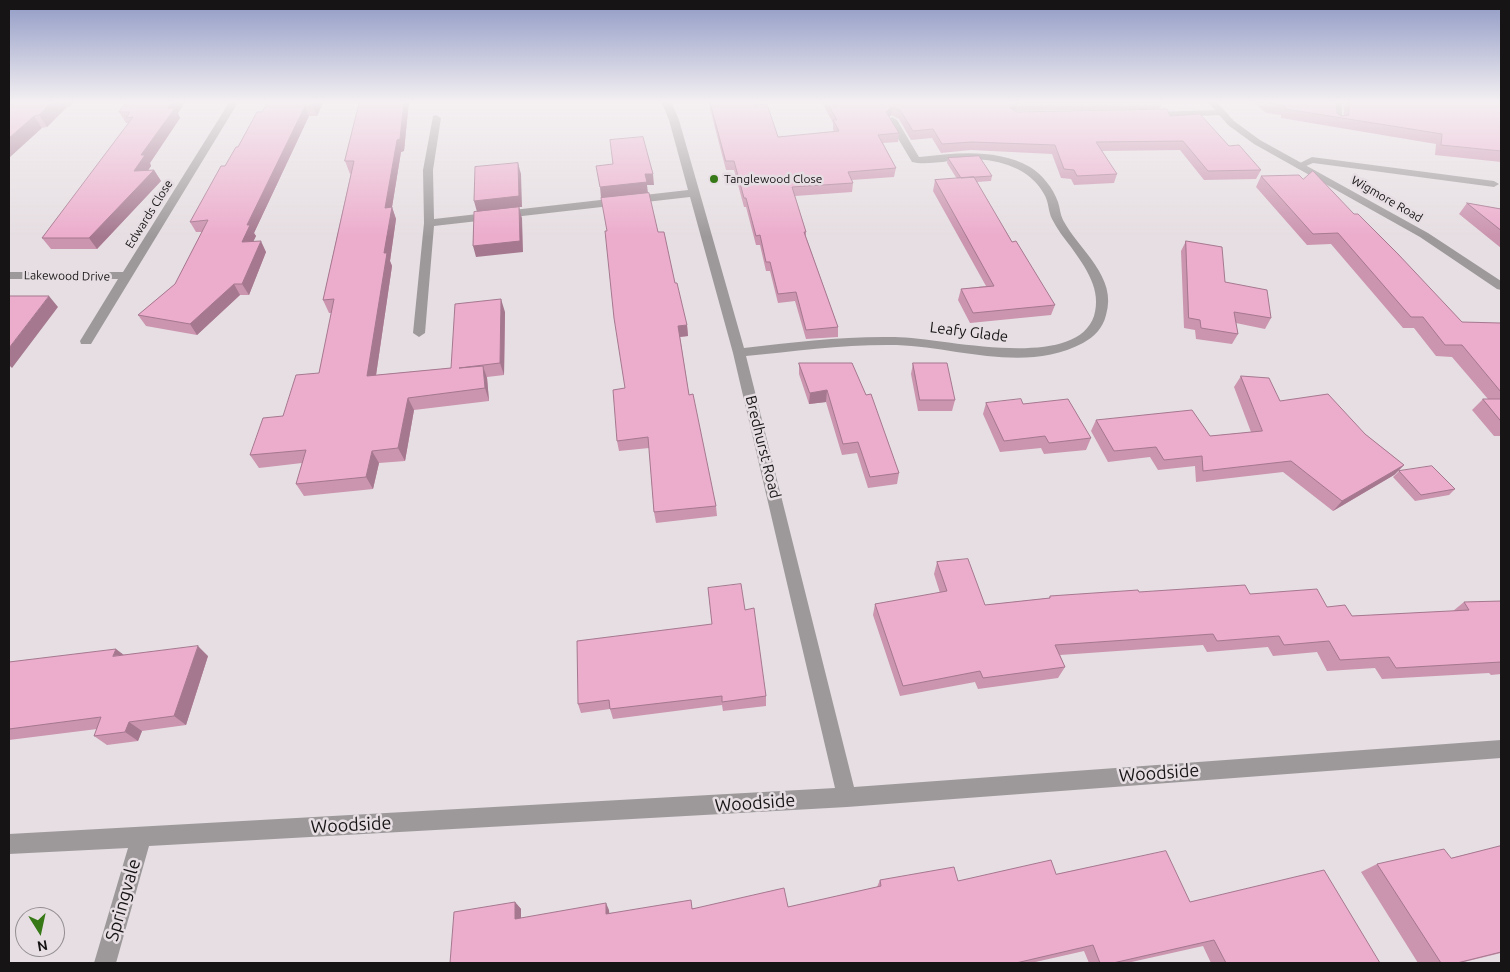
<!DOCTYPE html>
<html>
<head>
<meta charset="utf-8">
<style>
  body { margin:0 }
  #map { position:relative; width:1510px; height:972px; overflow:hidden; background:#e6dee2; font-family:Ubuntu,sans-serif }
  canvas { display:block }
  .frame { position:absolute; inset:0; border:10px solid #171415; pointer-events:none }
  .north { position:absolute; left:15px; top:907px; width:50px; height:50px; box-sizing:border-box; background:#e6dee2; border:1px solid #938d90; border-radius:50%; rotate:170deg; font-size:14px; font-weight:700; line-height:20px; text-align:center; color:#171415 }
  .north::after { content:''; display:block; margin:auto; width:18px; height:22px; background:#377817; clip-path:polygon(50% 0,100% 100%,50% 72%,0 100%) }
</style>
</head>
<body>
<div id="map">
<canvas width="1510" height="972"></canvas>
<div class="frame"></div>
<div class="north">N</div>
</div>
<script>
const g = document.querySelector('canvas').getContext('2d');
g.lineJoin = 'round';
function fillPath(path, color) {
  g.fillStyle = color;
  g.fill(path, 'evenodd');
}
function trace(path, color, width, dash) {
  g.strokeStyle = color;
  g.lineWidth = width;
  g.lineCap = dash ? 'butt' : 'round';
  g.setLineDash(dash || []);
  g.stroke(path);
}
function drawText(font, color, halo, rows, align = 'center') {
  g.font = font + ' Ubuntu,sans-serif';
  g.lineWidth = 5;
  g.setLineDash([]);
  g.textBaseline = 'middle';
  g.strokeStyle = halo;
  g.fillStyle = color;
  for (const [text, x, y, turn = 0] of rows) {
    g.save();
    g.translate(x, y);
    g.rotate((+turn || 0) * Math.PI / 180);
    g.textAlign = isNaN(turn) ? turn : align;
    if (halo) g.strokeText(text, 0, 0);
    g.fillText(text, 0, 0);
    g.restore();
  }
}
fillPath(new Path2D(`
  M1332,101H1342V124H1336L1334,122Z
  M1312,157L1494,181L1499,184L1494,187L1313,163L1299,169L1294,166Z`), '#9d999b');
fillPath(new Path2D(`
  M230,101H239L91,344H81L80,341L118,279H9V272H123Z
  M661,101H671L679,120L744,348C794,342 844,336 895,337C939,337 1075,373 1094,316C1102,290 1086,268 1071,247C1064,238 1057,229 1052,219C1048,211 1049,202 1044,194C1030,168 1000,160 973,159C956,159 927,166 912,162L887,120L892,117L897,120L919,157C956,153 996,148 1030,167C1042,174 1053,188 1058,202C1060,208 1060,214 1063,220C1079,250 1118,277 1106,315C1103,328 1094,337 1083,343C1025,374 957,347 897,345C846,344 796,351 746,356L854,787L1501,740V758L847,807L149,846L116,963H94L128,848L9,854V834L835,788L733,353L690,197L434,226L425,333L419,337L413,333L424,223L423,170L433,116L436,115L441,118L433,170L434,219L688,190L669,120Z
  M1220,110L1223,111V115L1149,118L1144,115L1149,112Z`), '#9d999b');
fillPath(new Path2D(`
  M1207,101H1216L1234,121L1260,140L1428,233L1501,281V290L1497,289L1420,237L1254,144L1228,125Z`), '#9d999b');
fillPath(new Path2D(`
  M9,101H75L69,107H67L47,127L42,128Z
  M128,101L178,113L180,118L150,163L151,166L148,170H154L161,181L97,249H51L42,238L129,123H126L119,112Z
  M268,101H324L317,116H309L254,233L256,236L253,241L266,252L249,295H240L197,335L146,326L138,315L175,284L202,232H196L190,222L225,166L262,112Z
  M360,101H409L404,151L401,152L392,207L396,219L390,261L392,266L376,375L451,368L505,312L504,375L487,377L489,401L414,410L405,461L379,463L373,489L304,496L296,484L302,463L259,468L250,455L319,373L332,313H329L323,300L351,173L350,174L345,161Z
  M708,101H755L756,105L778,137L834,132L833,129V123L821,101H1163L1160,109L1015,111L1017,112L1170,116L1229,146L1261,170L1256,179L1204,180L1180,150L1102,151L1117,174L1114,183L1074,185L1071,179L1061,178L1052,154L971,150L941,153L932,138L911,140L899,119L891,115L889,117L899,133L898,142L883,143L896,168L894,177L852,180L853,183L852,192L795,196L806,232V237L838,327V337L806,339L795,301L778,303L770,271H766L760,245H756L746,207H744L734,170H726Z
  M1255,101H1336L1337,113L1341,116H1344L1343,101H1501V162L1435,155L1436,144L1281,118V115L1266,113L1255,104Z
  M948,158L992,176L991,181L977,182L1012,242L1055,305L1051,315L970,323L958,300L961,289L986,286L933,191L935,180L957,179L947,163Z
  M1261,176L1303,179L1354,214L1462,322L1501,324V436H1494L1472,410L1483,399H1488L1452,357L1436,356L1414,328H1403L1331,244L1307,245L1256,187Z
  M1467,203L1501,209V248L1459,214Z
  M658,232L675,283L687,325L688,336L680,337L689,395L716,506L717,516L656,523L654,512L649,448L619,451L617,441L625,388Z
  M1186,241L1225,282L1271,318L1265,329L1236,323L1238,334L1232,344L1196,339L1195,330L1184,328L1181,251Z
  M799,363H852L899,473L897,484L868,488L857,453L842,455L826,402L809,404L799,374Z
  M913,363L955,400L952,411H918L911,374Z
  M1241,376L1280,401L1365,434L1404,465L1394,475L1333,511L1283,472L1196,482L1195,466L1158,470L1150,457L1108,462L1091,431L1096,420L1210,436L1251,432L1234,387Z
  M986,403L1023,404L1091,438L1086,450L1044,454L1041,448L1000,452L983,414Z
  M1399,471L1455,489L1449,495L1415,501L1393,477Z
  M937,562L985,605L1049,598L1050,596L1139,592L1250,594L1327,607L1352,616L1453,611L1464,602L1501,601V674L1491,675L1489,673L1382,679L1375,668L1327,671L1317,652L1273,656L1268,647L1207,652L1203,645L1060,655L1065,667L1058,678L978,689L975,682L900,696L873,615L875,604L940,593L934,574Z
  M708,588L745,610L766,696V706L723,711L722,705L613,719L610,709L581,713L578,704L712,624Z
  M123,655L208,656L186,725L142,731L138,741L107,745L94,736L97,729L9,740V662Z
  M1501,846V953L1460,963H1418L1361,872L1377,864L1451,858Z
  M1056,874L1190,902L1380,963H1211L1203,946L1127,963H1089L1084,951L1031,963H450L515,902L521,909V918L609,910V913L693,908L788,907L877,887L880,880L958,881Z`), '#cb94af');
fillPath(new Path2D(`
  M53,101H63L67,107L47,127L39,115Z
  M66,101H75L69,107Z
  M173,101H186L178,113L180,118L150,163L151,166L140,182L134,171L141,155L168,108Z
  M315,101H324L317,116L313,106Z
  M404,101H409L404,151L401,152L392,207L396,219L390,261L392,266L374,389L367,376L385,208Z
  M1017,102L1015,111L1010,108Z
  M305,106L309,116L254,233L256,236L248,253L242,242L247,225Z
  M892,107L891,115L885,121L886,112Z
  M34,116L42,128L9,158V138Z
  M518,163L521,174L522,207H519L522,218L523,252L476,257L473,246L477,212L474,201Z
  M154,170L161,181L97,249L89,238Z
  M645,174H653L654,185H647L648,193L601,198L600,187Z
  M261,241L266,252L249,295L242,284Z
  M234,284L240,295L197,335L190,324Z
  M49,296L58,307L12,368L9,365V348Z
  M501,299L505,312L504,375L500,363Z
  M687,325L688,336L679,337L678,326Z
  M483,366L487,378L489,401L485,388Z
  M827,390L826,402L809,404L810,393Z
  M408,398L414,410L405,461L398,448Z
  M372,451L379,463L373,489L366,477Z
  M1404,465L1394,475L1333,511L1342,501Z
  M198,646L208,656L186,725L174,716Z
  M116,649L128,658L113,656Z
  M129,722L142,731L138,741L125,732Z
  M515,902L521,909V926L515,919Z
  M606,903L609,910L610,920L606,914Z`), '#a5788f');
const building = new Path2D(`
  M9,101H53L39,115L34,116L9,138Z
  M128,101H173L168,108H175L141,155H145L134,171L154,170L89,238H42L133,117L126,118L130,112H119Z
  M268,101H315L313,106H305L247,225H250L242,242L261,241L242,284H234L190,324L138,315L175,284L208,220L190,222L221,166H225L236,147H238L257,112H262Z
  M360,101H404L400,139L397,140L385,208L392,207L384,253H387L367,376L451,368L455,304L501,299L500,363L459,368L483,366L485,388L408,398L398,448L372,451L366,477L296,484L306,450L250,455L263,418L283,416L296,375L319,373L334,299L323,300L354,161H345Z
  M710,101H755L756,105L767,104L778,137L839,131L833,120H837L826,101H1115L1017,102L1010,108L1017,112L1167,109L1170,116L1200,114L1229,146L1239,145L1261,170L1208,171L1183,141L1096,142L1117,174L1077,176L1074,170L1064,169L1055,145L972,142L942,144L933,129L913,131L900,110L892,107L886,112L899,133L878,135L896,168L848,172L853,183L792,187L806,232H804L838,327L806,330L796,292L778,294L770,262H766L760,235L756,236L746,198H744L734,161H726Z
  M1268,101H1336L1337,113L1341,116L1349,115V101H1501V151L1441,145L1442,134L1286,109L1285,106L1271,103Z
  M643,137L653,174H645L647,182L600,187L596,166L613,164L610,140Z
  M979,156L992,176L961,178L948,158Z
  M518,163L519,196L474,201L475,167Z
  M1313,171L1354,214H1358L1398,254L1462,322L1500,323L1501,324V392L1462,345H1445L1423,317H1411L1338,233L1313,234L1261,176L1299,175L1303,179Z
  M974,177L1012,242L1016,241L1055,305L973,313L961,289L994,286L935,180Z
  M649,193L658,232H664L675,283H677L687,325L678,326L689,395L693,394L716,506L654,512L648,437L617,441L613,390L625,388L614,318L605,231H607L601,198Z
  M1467,203L1501,209V230Z
  M519,207L520,241L473,246L474,212Z
  M1186,241L1222,247L1225,282L1267,290L1271,318L1234,312L1238,334L1201,328L1200,320L1189,318Z
  M9,296H49L9,348Z
  M799,363H852L866,395L871,394L899,473L870,477L858,442L843,444L827,390L810,393Z
  M913,363H947L955,400H920Z
  M1241,376L1269,378L1280,401L1328,394L1365,434L1404,465L1342,501L1291,461L1203,471L1202,456L1164,460L1156,447L1114,451L1096,420L1192,410L1210,436L1262,431Z
  M1021,399L1023,404L1068,399L1091,438L1049,443L1045,436L1004,441L986,403Z
  M1483,399H1501V421Z
  M1432,466L1455,489L1421,495L1399,471Z
  M968,559L985,605L1050,598V596L1138,590L1139,592L1245,585L1250,594L1317,589L1327,607L1345,605L1352,616L1469,610L1464,602L1501,601V662L1396,668L1389,657L1340,660L1329,641L1284,645L1279,636L1217,641L1213,634L1055,645L1065,667L983,678L980,671L903,686L875,604L947,591L937,562Z
  M741,584L745,610L754,608L766,696L722,702V696L610,709L609,700L578,704L577,641L712,624L708,588Z
  M198,646L174,716L129,722L125,732L94,736L101,717L9,729V662L116,649L113,656Z
  M1501,846V952L1457,963H1441L1377,864L1444,849L1451,858Z
  M1166,851L1190,902L1324,870L1380,963H1226L1214,940L1113,963H1100L1093,945L1016,963H450L454,912L515,902V919L606,903V914L691,900L692,909L784,888L788,907L881,886L880,880L954,867L958,881L1051,860L1056,874Z`);
fillPath(building, '#ecaccc');
trace(building, '#a5788f', 1);
const sky = g.createLinearGradient(0, 0, 0, 237);
sky.addColorStop(0, '#909ac5');
sky.addColorStop(0.43, '#f4f0f2');
sky.addColorStop(1, '#f4f0f200');
g.fillStyle = sky;
g.fillRect(0, 0, 1510, 237);
for (const [x, y, r, color] of [
  [714,179,5,"#377817"]
]) {
  const dot = new Path2D();
  dot.arc(x, y, r, 0, 2 * Math.PI);
  g.fillStyle = color;
  g.fill(dot);
  trace(dot, '#e6dee2', 2);
}
drawText('12px', '#171415', '#e6dee2', [
  ["Tanglewood Close",724,179]
], 'left');
drawText('12px', '#171415', '#e6dee2', [
  ["Wigmore Road",1387,199,30],
  ["Edwards Close",149,214,-58],
  ["Lakewood Drive",67,276,1]
]);
drawText('15px', '#171415', '#e6dee2', [
  ["Leafy Glade",969,332,7],
  ["Bredhurst Road",763,447,76]
]);
drawText('18px', '#171415', '#e6dee2', [
  ["Woodside",1159,773,-4],
  ["Woodside",755,803,-4],
  ["Woodside",351,825,-3],
  ["Springvale",123,900,-74]
]);
</script>
</body>
</html>
